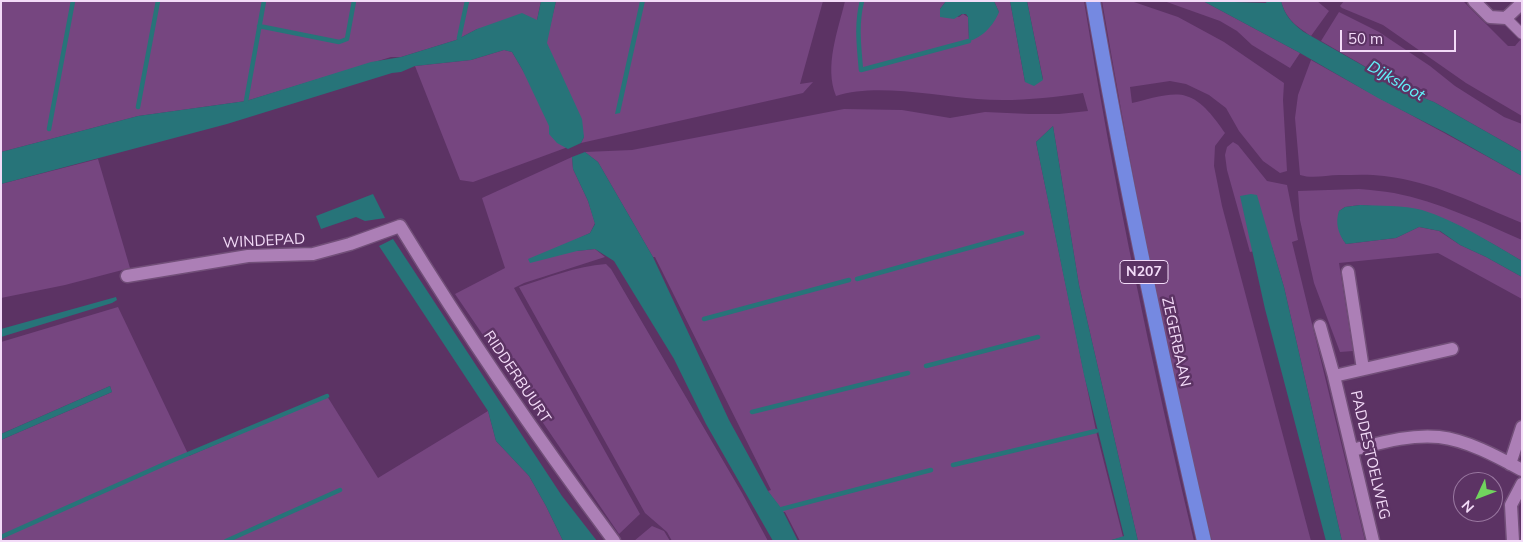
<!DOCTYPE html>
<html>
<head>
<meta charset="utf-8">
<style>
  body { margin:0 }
  #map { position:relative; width:1523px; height:542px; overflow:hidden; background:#5c3364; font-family:Mulish,sans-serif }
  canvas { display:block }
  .frame { position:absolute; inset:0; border:2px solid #f3dbf8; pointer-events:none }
  .north { position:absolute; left:1453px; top:472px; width:50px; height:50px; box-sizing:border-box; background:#5c3364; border:1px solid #98769f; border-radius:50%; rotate:227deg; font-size:14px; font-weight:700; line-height:20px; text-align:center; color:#f3dbf8 }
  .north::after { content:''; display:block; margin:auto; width:18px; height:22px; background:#71d35e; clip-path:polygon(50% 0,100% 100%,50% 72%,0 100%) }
  .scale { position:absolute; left:1340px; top:30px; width:116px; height:22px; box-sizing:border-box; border:2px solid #f3dbf8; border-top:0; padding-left:6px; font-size:15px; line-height:18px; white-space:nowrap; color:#f3dbf8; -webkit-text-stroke:4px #5c3364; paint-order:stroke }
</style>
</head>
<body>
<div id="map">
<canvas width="1523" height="542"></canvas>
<div class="frame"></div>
<div class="north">N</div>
<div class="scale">50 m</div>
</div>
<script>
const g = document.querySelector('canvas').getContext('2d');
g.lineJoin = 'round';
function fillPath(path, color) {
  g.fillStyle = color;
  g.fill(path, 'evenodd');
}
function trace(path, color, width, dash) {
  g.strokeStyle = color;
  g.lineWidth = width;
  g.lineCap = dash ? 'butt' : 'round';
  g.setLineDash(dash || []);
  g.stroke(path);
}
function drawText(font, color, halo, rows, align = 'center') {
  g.font = font + ' Mulish,sans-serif';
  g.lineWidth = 5;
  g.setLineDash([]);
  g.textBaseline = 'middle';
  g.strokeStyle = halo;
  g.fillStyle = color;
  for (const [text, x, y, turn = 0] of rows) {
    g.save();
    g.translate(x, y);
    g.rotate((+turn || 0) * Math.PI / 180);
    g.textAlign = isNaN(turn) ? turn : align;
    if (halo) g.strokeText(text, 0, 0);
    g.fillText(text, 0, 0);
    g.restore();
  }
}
fillPath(new Path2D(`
  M1,1H541L537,20L477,29L456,40L401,57H391L246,101L138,116L1,152Z
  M556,1H823L800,84L813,82L803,93L581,143L584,137L546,43Z
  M845,1H946L940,9L959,17L963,14L968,17L969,41L999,12L994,1H1010L1025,82L1043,79L1027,1H1084C1113,182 1151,362 1194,541H1138L1079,285L1053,126L1036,142L1096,431L1123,537L1108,541H800L785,512H783L768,491L771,490L655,257H653L598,162L585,152L632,150L844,109L902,110L950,118L985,112L1029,114H1059L1088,111L1083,93C1049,98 1012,102 977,99C935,96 876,83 836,96C824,66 838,31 845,1Z
  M1102,1H1131L1178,17L1224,42L1284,83L1283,100L1287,171L1280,173L1263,161L1239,131L1226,108L1209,95L1186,84L1170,81L1130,87L1132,103C1146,100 1172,91 1186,96C1202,100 1216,120 1225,133L1215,146L1214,166L1222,206L1311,541H1212C1167,363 1133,182 1102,1Z
  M1164,1H1203L1300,53L1290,68L1252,45L1237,31L1220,21Z
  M1281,1H1317L1329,11L1311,36C1296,26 1286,19 1281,1Z
  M1344,1H1463L1508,46H1515L1521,39L1522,116L1466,83L1383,25L1342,8L1340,6Z
  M1339,12L1379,32L1430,66L1455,86L1504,117L1522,124V152L1434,102L1411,93L1321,41Z
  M504,50L512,52L568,147L473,182L460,180L415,66L471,60Z
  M1311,60C1381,100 1452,136 1522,176V223C1478,205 1432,181 1384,176C1370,174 1354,175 1339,175C1326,175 1313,179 1300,175L1295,118L1298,95Z
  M1233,142L1238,145L1267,181L1287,185L1298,240L1292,242L1365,541H1342L1284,287L1272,247L1250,252L1227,170L1225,155L1227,147Z
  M572,157L573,169L588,201L595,223L590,233L575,240L577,251L595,249L605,257L524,283L514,288L640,514L619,534L455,294L505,268L482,198Z
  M98,159L130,268L65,285L1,298V184Z
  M1359,189C1371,190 1383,191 1394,193C1439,202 1481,222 1522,240V261L1493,244L1453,223L1420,210L1360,205L1345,207L1339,211C1338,224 1338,233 1346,244L1396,238L1419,227L1439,231L1460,245L1486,257L1522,277V299L1438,253L1339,263L1353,351L1340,352L1314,283L1300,220L1298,191Z
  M606,264L611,269L742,493L768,541H672L667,532L645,513L519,287C547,278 576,266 606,264Z
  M118,307L189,456L327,396L378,478L488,411L496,441L529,476L546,506L563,541H1V440L112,392L110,386L1,434V342Z
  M652,526L664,531L670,541H634Z`), '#764680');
fillPath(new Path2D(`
  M541,1H556L547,43L582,119L584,137L581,143L568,149L557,143L549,134V126L522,69L512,52L504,50L471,60L415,66L401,72L392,73L227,124L1,184V152L138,116L246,101L371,62L401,57L456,40L477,29L522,13L537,20Z
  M640,1H645L620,113L615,114Z
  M946,1H994L999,12C994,25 982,38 969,41L968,17L966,14H962L954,19L940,17V9Z
  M1010,1H1027L1043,80L1034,86L1025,82Z
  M1203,1L1266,3L1267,1H1281C1285,16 1292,23 1304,32L1411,93L1434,102L1522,152V176L1446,133L1378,98L1300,53Z
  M1053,126L1079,285L1138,541H1108L1124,536L1084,375L1036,142Z
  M585,152L598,162L653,257L729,420L768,491L782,509L798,541H773L706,424L674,359L614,261L595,249L577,251L530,263L528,259L590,233L595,224L588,201L573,169L572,157Z
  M373,194L385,218L365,221L356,217L321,229L316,216Z
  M1251,194L1257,195L1284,287L1342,541H1326L1265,309L1240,196Z
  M1360,205C1378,206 1404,205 1422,210C1457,221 1490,242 1522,261V277L1486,257L1460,245L1440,231L1419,227L1396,238L1346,244C1338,234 1335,223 1339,211L1345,207Z
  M393,239L562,496L597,541H563L546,506L529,476L496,441L488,411L379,246Z
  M116,297L117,300L112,303L1,337V329Z
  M110,386L112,392L1,440V434Z`), '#277479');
trace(new Path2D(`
  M862,1C856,25 859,46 861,70L969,41
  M259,26L339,42L347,39L354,1
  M459,38L467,1
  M246,101L264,1
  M138,107L158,1
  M49,129L73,1
  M857,279L1022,233
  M704,319L849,280
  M926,366L1038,337
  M752,412L908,373
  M953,465L1096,431
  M782,509L931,470
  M1,537L169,462L327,396
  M226,541L340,490`), '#277479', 4.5);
const pedestrian = new Path2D(`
  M1506,18L1522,34`);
const minor = new Path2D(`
  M1474,1L1490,17L1506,18L1522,3
  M1348,272L1363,369
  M127,276L248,256L313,254L350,244L400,226C466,334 538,439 614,541
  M1320,326L1334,376L1373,541
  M1334,376L1452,349
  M1352,450C1380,443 1410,434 1439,437C1467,440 1498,457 1522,470
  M1510,464L1522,427
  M1513,541L1511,505L1522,484`);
const primary = new Path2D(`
  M1093,1C1124,182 1163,362 1204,541`);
trace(pedestrian, '#724f79', 12);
trace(minor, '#724f79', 15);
trace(primary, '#724f79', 16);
trace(pedestrian, '#ac7fb6', 10);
trace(minor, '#ac7fb6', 12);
trace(primary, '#7589e1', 14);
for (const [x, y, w] of [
  [1144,272,48]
]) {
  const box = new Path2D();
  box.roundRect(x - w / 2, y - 11.5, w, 23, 4);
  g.fillStyle = '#5c3364';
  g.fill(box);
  trace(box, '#f3dbf8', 1);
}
drawText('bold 14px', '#f3dbf8', null, [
  ["N207",1144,272]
]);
drawText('15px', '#f3dbf8', '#5c3364', [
  ["WINDEPAD",264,241,-3],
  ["ZEGERBAAN",1176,342,78],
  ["RIDDERBUURT",517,377,56],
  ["PADDESTOELWEG",1370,455,77]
]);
drawText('italic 16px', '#62f2fa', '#5c3364', [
  ["Dijksloot",1396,81,30]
]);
</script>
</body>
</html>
